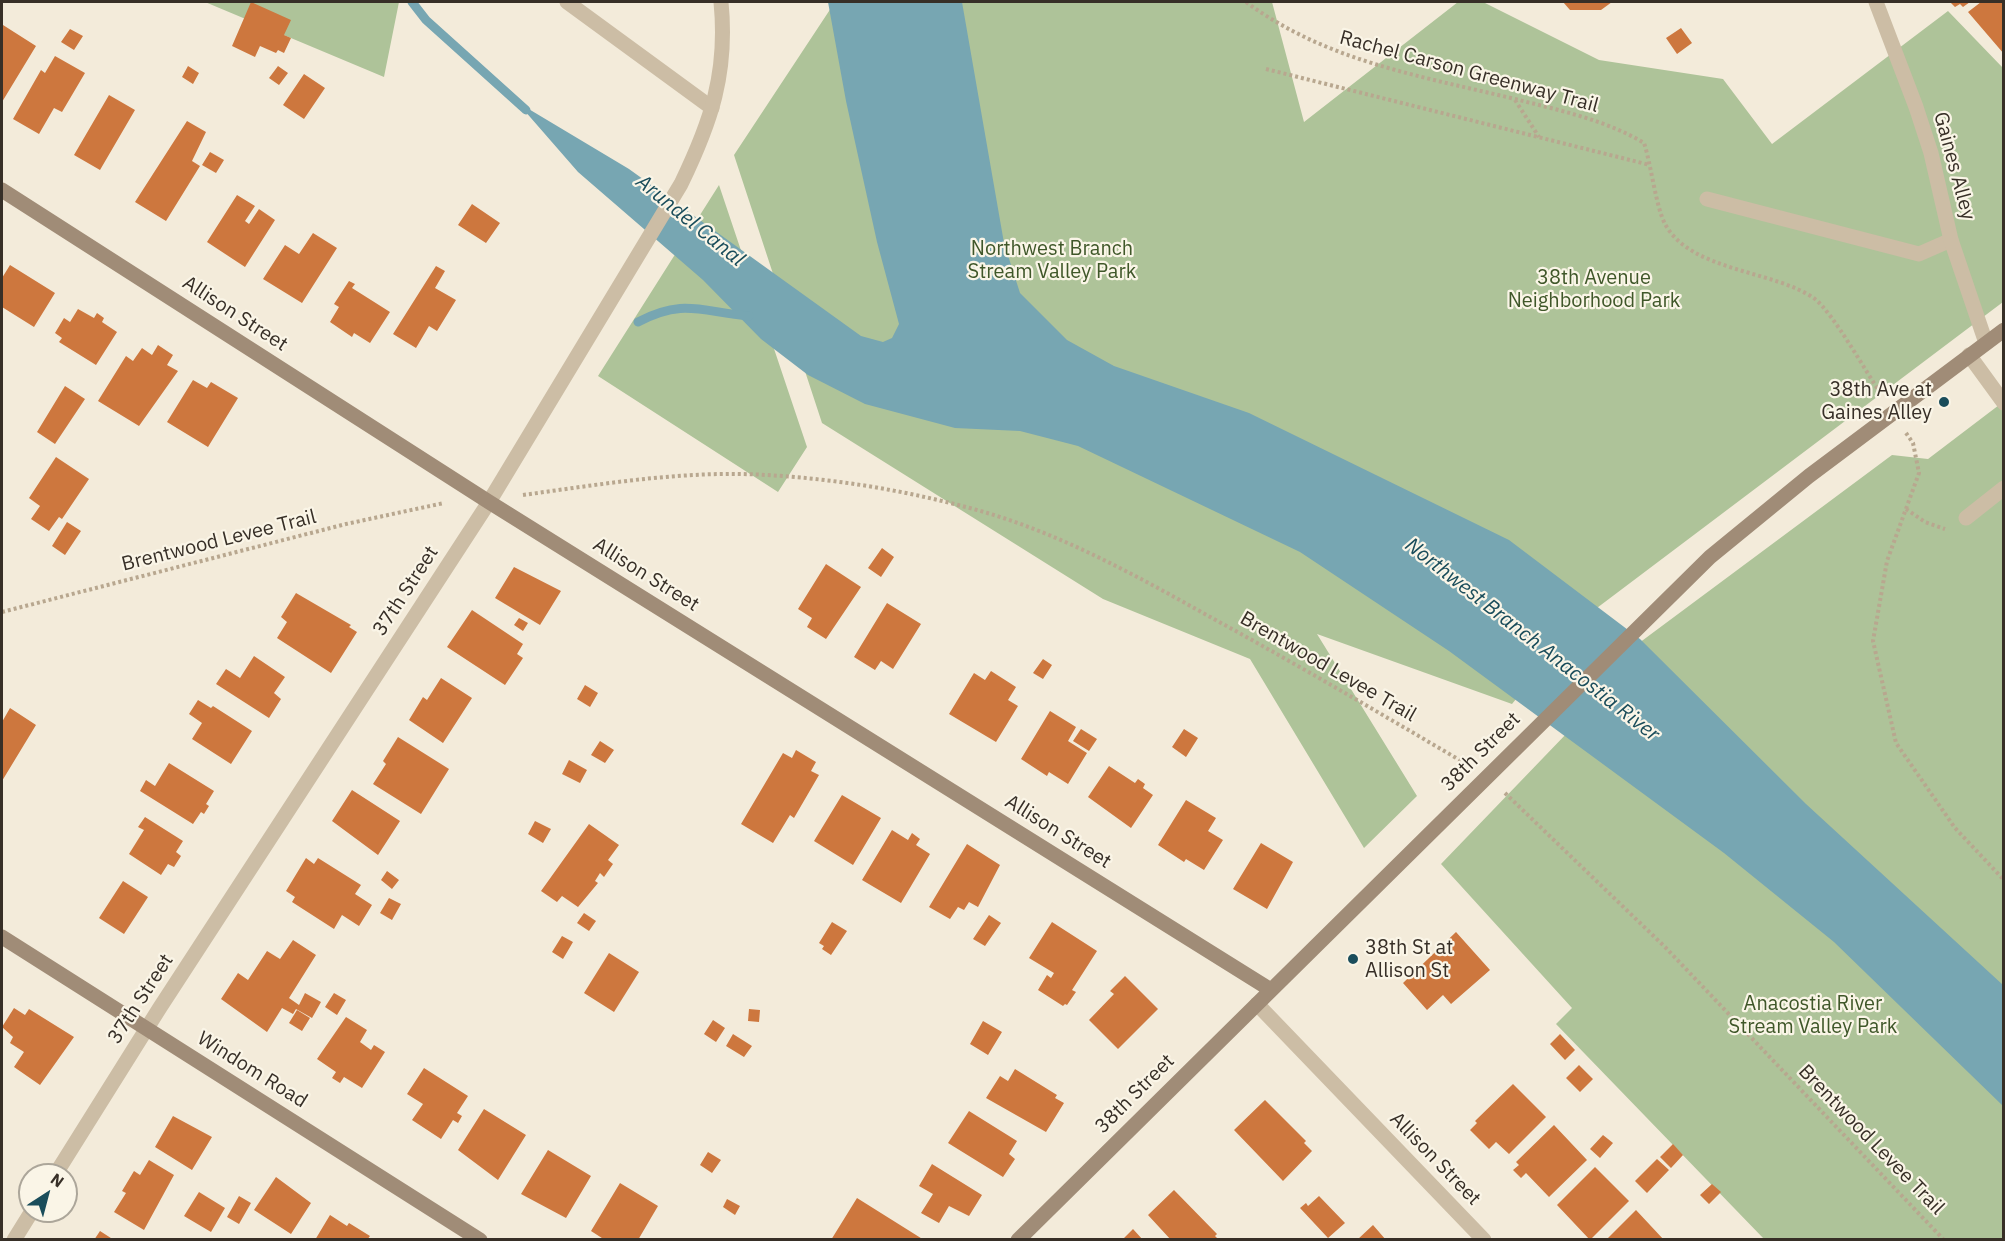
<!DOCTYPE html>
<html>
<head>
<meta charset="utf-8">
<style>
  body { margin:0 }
  #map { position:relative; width:2005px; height:1241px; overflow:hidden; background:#f3ebda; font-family:"IBM Plex Sans",sans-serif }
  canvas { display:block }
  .frame { position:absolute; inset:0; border:3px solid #372f27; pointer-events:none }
  .north { position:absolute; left:18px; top:1163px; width:60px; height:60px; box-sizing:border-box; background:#faf5e7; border:2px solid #aca69a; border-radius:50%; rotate:36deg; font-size:16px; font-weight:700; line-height:24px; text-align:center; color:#372f27 }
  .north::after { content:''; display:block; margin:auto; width:21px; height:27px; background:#1a4d5b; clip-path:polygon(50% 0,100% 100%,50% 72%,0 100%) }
</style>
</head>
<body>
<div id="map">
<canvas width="2005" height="1241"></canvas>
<div class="frame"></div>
<div class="north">N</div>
</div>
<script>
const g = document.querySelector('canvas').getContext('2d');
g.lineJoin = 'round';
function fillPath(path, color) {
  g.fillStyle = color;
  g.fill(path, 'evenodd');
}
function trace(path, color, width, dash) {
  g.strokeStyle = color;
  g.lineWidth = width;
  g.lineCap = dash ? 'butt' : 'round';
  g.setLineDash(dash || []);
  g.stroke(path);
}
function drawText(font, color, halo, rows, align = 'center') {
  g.font = font + ' "IBM Plex Sans",sans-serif';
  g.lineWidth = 4.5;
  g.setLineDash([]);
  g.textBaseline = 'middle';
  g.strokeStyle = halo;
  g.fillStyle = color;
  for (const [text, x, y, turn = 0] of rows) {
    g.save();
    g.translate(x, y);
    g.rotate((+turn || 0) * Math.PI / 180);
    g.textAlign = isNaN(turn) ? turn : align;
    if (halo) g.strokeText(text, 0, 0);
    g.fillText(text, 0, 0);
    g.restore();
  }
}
fillPath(new Path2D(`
  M205,2H399L384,77Z
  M835,2H1272L1304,122L1458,2H1483L1599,60L1723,79L1772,144L1948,11L2003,68V302L1577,623L1512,704L1317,634L1417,796L1364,848L1250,659L1103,599L822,423L734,155Z
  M719,185L807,447L778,492L598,376Z
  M2003,402V1239H1764L1556,1024L1572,1008L1441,864L1645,652L1635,646L1892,455L1928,459Z`), '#aec399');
fillPath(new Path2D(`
  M828,2H962L1004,243L1020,293L1067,340L1114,366L1249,413L1509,540L1640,639L1806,804L2003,985V1106L1834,942L1724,853L1449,651L1300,552L1078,446L1020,431L955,428L865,404L808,375L761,339L703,280L578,172L517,102L629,169L861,336L883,342L892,338L899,324L877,242L846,101Z`), '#77a6b2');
trace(new Path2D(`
  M412,2L426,20L526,110
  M638,322C684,298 701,312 749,316`), '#77a6b2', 9);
fillPath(new Path2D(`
  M251,2L291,20L284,35L291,38L284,53L278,50L276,53L260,46L255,57L232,46Z
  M1563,2H1612L1601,10H1570Z
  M1950,2H1970L1963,7L1960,4L1955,7Z
  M1981,2H2004V54L1968,12Z
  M3,25L36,46L2,102V27Z
  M1681,28L1692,43L1677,54L1666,38Z
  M70,29L83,36L74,50L61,42Z
  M55,56L85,73L62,112L54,108L39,134L13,119L41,70L45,73Z
  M188,66L199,73L193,84L182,77Z
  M278,66L288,73L279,85L269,78Z
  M304,74L325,88L304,119L283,105Z
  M109,95L135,110L100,170L74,155Z
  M187,121L206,132L192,161L200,166L166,221L135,202Z
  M210,152L224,160L216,173L202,165Z
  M237,195L255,206L245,221L249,224L259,209L275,220L245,267L207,242Z
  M472,204L500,223L486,243L458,225Z
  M313,233L337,248L302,303L263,279L285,245L299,254Z
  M10,265L55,293L34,327L2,307V278Z
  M436,266L445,271L435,288L456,300L437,331L429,326L416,348L393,334Z
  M349,281L355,284L352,288L390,312L370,343L354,333L352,337L330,322L339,307L334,304Z
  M78,309L94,318L97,313L104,318L102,322L117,332L96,365L59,342L62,338L55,333L64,318L70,322Z
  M158,345L173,355L167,365L178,371L139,426L98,401L126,356L133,361L142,348L152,355Z
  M193,380L207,388L211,382L238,398L208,447L167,422Z
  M65,386L85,399L55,444L37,432Z
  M56,457L89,479L62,519L59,517L49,531L31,519L40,506L29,498Z
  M67,522L81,531L65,555L52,546Z
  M882,548L894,557L881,577L868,568Z
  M826,564L861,587L826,639L807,627L812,618L798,609Z
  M514,567L561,591L540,625L495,598Z
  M296,593L351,625L349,627L357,632L331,673L277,638L287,622L281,617Z
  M887,603L921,624L893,669L881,661L875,670L854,657Z
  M472,610L523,644L517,654L523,658L505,685L447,647Z
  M519,618L528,623L523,631L514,625Z
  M254,656L285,677L274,693L281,699L269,718L216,684L226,669L240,678Z
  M1043,659L1052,665L1043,679L1033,673Z
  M991,671L1016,687L1008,700L1018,706L996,742L949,714L974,673L985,680Z
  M441,678L472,698L443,743L409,720L423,697L427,700Z
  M585,685L598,693L590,707L577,699Z
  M198,700L211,708L213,706L252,731L231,764L192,739L202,723L189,714Z
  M10,708L36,725L2,781V722Z
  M1050,711L1076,727L1068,741L1087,753L1068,784L1049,772L1047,776L1021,759Z
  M1081,729L1097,739L1089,751L1073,741Z
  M1184,729L1198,738L1186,757L1172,747Z
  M398,737L449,769L421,814L373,784L386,764L383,761Z
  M600,741L614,750L605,763L591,755Z
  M796,750L816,762L811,771L819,775L794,818L790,815L773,843L741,824L783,753L792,758Z
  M569,760L587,770L580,783L562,774Z
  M169,763L214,791L206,804L209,806L204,814L201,812L193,824L140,791L146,780L155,786Z
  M1109,766L1135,783L1138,779L1145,784L1143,788L1153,795L1131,828L1088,797Z
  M352,790L400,821L378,855L332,821Z
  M842,795L881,818L853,865L814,841Z
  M1186,800L1216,818L1208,831L1223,840L1204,870L1186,859L1184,862L1158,845Z
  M145,817L183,841L176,852L181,856L174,867L168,864L161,875L129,854L144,830L138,827Z
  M535,821L551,829L543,843L528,834Z
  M589,824L619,845L608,860L613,864L604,877L600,873L595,881L598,883L578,907L562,896L557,902L541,891Z
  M892,830L908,840L912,833L920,839L916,845L930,854L901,903L862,880Z
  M1261,843L1293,862L1267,909L1233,889Z
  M967,844L1000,865L978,907L969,902L964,910L958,907L950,919L929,907Z
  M306,858L314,864L318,858L361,885L355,894L372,905L359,926L342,915L334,929L292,902L295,897L286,891Z
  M387,871L399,880L392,889L381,880Z
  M123,881L148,897L124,934L99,918Z
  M389,898L401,904L392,920L380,913Z
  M584,913L596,921L589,931L577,923Z
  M989,915L1001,923L985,946L973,939Z
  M832,922L847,931L831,955L822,949L824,946L819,943Z
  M1052,922L1097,951L1072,990L1076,992L1067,1005L1065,1004L1063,1006L1038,990L1047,975L1051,978L1054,973L1029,958Z
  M1456,932L1490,970L1451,1004L1443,995L1427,1010L1403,983Z
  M562,936L573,942L563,959L552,952Z
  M293,940L316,955L289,998L299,1005L305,993L321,1002L312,1018L296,1009L293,1014L282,1008L267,1032L221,999L238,973L248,980L267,951L280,959Z
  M609,953L639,972L614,1012L584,993Z
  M1125,976L1158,1009L1118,1049L1089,1020L1114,994L1110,991Z
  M334,993L346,1000L337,1015L325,1007Z
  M14,1008L25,1015L29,1009L74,1037L40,1085L14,1067L24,1052L10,1043L13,1037L2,1027Z
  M749,1009L760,1010L759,1022L748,1021Z
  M297,1010L310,1018L302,1031L289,1023Z
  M346,1017L367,1030L360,1042L371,1050L374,1045L385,1052L362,1088L344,1077L340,1083L332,1078L336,1072L317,1059Z
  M713,1020L725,1028L716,1042L704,1034Z
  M983,1021L1002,1032L988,1055L970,1044Z
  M733,1034L752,1046L744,1057L726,1046Z
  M1560,1034L1575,1050L1565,1060L1550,1044Z
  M1579,1065L1593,1079L1580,1092L1566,1078Z
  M424,1068L468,1096L457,1113L462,1116L458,1123L453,1120L441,1139L412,1120L423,1104L407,1094Z
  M1015,1069L1057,1095L1055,1098L1064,1103L1046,1132L986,1098L1000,1076L1008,1081Z
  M1513,1084L1546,1117L1509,1154L1496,1142L1489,1149L1470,1130L1477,1123L1475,1121Z
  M1265,1100L1306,1141L1304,1143L1312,1151L1283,1181L1234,1130Z
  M484,1109L526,1135L498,1180L458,1150Z
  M969,1111L1017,1141L1009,1154L1015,1159L1003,1177L948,1143Z
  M173,1116L212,1137L192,1170L155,1147Z
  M1554,1125L1587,1160L1549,1197L1526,1173L1521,1178L1513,1170L1519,1165L1516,1162Z
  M1603,1135L1613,1143L1600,1158L1590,1149Z
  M1673,1144L1683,1155L1671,1168L1660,1157Z
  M548,1150L591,1176L566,1218L521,1194Z
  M708,1152L721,1160L712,1173L700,1165Z
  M1657,1159L1669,1170L1647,1193L1635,1181Z
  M149,1160L174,1175L144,1230L114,1212L126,1193L122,1191L134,1171L140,1175Z
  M932,1164L982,1195L969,1216L949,1206L939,1223L921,1213L933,1194L919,1186Z
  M1595,1167L1629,1201L1590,1240L1557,1205Z
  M276,1177L311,1203L291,1234L254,1210Z
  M620,1183L658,1206L638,1240H605L591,1231Z
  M1712,1184L1721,1192L1709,1204L1700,1195Z
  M1174,1190L1217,1234L1215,1236L1219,1240H1171L1148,1215Z
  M199,1192L225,1208L211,1232L184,1216Z
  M239,1196L251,1203L239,1224L227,1217Z
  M1319,1196L1345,1223L1328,1238L1300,1208L1306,1203L1308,1206Z
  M857,1198L924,1240H831Z
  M727,1199L740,1206L735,1215L723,1207Z
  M1636,1210L1664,1240H1606Z
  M330,1215L347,1226L349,1223L370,1236L367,1240H315Z
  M1373,1225L1386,1240H1357Z
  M1133,1229L1143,1240H1122Z
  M100,1231L114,1240H94Z`), '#cd773e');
trace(new Path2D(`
  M1246,2C1326,61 1420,76 1515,99C1558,110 1606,120 1644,143C1651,164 1656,207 1665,224C1691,272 1775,270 1815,299C1833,313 1866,372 1881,394
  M1266,69L1650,165
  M1515,100L1539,137
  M1906,433L1913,443L1919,473L1887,561L1873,641L1896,743L1955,828L2004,880
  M523,495C603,484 685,470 766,475C838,479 908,491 977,510C1060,533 1137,576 1212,618C1298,665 1383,715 1468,765
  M1906,509L1925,522L1945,529
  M2,612L346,524L444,503
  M1505,793L1665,947L1944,1240`), '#b8a78f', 4, [3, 3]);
trace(new Path2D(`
  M567,2L712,108
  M1707,199L1919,254L1951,240
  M1969,355L2004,403
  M1966,518L2004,488`), '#ccbda5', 15);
trace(new Path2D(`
  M1876,2L1916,107L1931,153L1951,240L1986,343
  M1257,1004L1484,1240
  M55,1175L159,1009L489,502L681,184C711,122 728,73 721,2
  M14,1240L32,1211`), '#ccbda5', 15);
trace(new Path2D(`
  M2,190L489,502L1271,990
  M2,937L480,1240
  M1018,1240L1710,557L1809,476L2004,330`), '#a08c77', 15);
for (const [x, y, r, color] of [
  [1944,402,6,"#1a4d5b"],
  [1353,959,6,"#1a4d5b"]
]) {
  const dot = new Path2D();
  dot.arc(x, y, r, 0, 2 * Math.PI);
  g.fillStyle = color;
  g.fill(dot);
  trace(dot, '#faf5e7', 2);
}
drawText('20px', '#372f27', '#faf5e7', [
  ["Rachel Carson Greenway Trail",1469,72,15],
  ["Gaines Alley",1954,166,75],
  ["Allison Street",235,314,33],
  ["Brentwood Levee Trail",219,541,-14],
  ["Allison Street",646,575,32],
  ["37th Street",406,591,-57],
  ["Brentwood Levee Trail",1328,667,30],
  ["38th Street",1481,752,-45],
  ["Allison Street",1058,832,32],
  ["37th Street",141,999,-57],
  ["Windom Road",252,1070,32],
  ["38th Street",1135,1094,-45],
  ["Brentwood Levee Trail",1871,1140,46],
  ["Allison Street",1435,1159,46]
]);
drawText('20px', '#3f5729', '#faf5e7', [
  ["Northwest Branch",1052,249],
  ["Stream Valley Park",1052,272],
  ["38th Avenue",1594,278],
  ["Neighborhood Park",1594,301],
  ["Anacostia River",1813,1004],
  ["Stream Valley Park",1813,1027]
]);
drawText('20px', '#372f27', '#faf5e7', [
  ["38th Ave at",1932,390],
  ["Gaines Alley",1932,413],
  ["38th St at",1365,948,"left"],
  ["Allison St",1365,971,"left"]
], 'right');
drawText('italic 21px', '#1a4d5b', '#faf5e7', [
  ["Arundel Canal",690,221,39],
  ["Northwest Branch Anacostia River",1532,640,38]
]);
</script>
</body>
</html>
